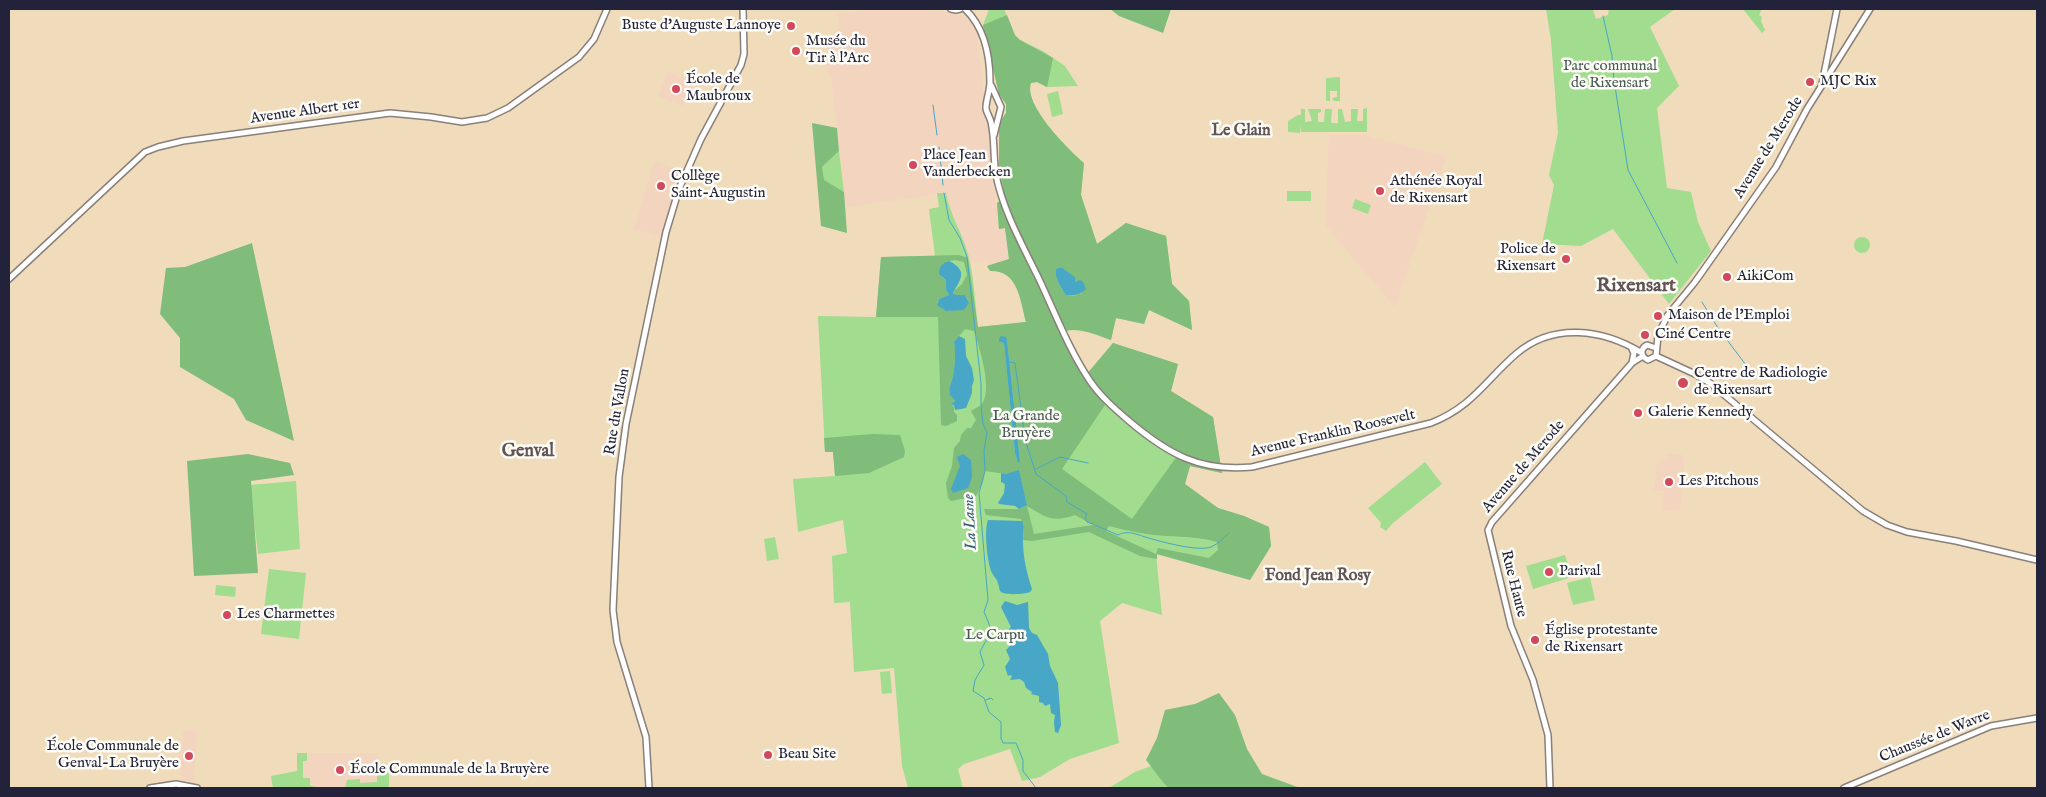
<!DOCTYPE html>
<html>
<head>
<meta charset="utf-8">
<style>
  body { margin:0 }
  #map { position:relative; width:2046px; height:797px; overflow:hidden; background:#f0dcbb; font-family:"IM FELL English",serif }
  canvas { display:block }
  .frame { position:absolute; inset:0; border:10px solid #22223b; pointer-events:none }
</style>
</head>
<body>
<div id="map">
<canvas width="2046" height="797"></canvas>
<div class="frame"></div>
</div>
<script>
const g = document.querySelector('canvas').getContext('2d');
g.lineJoin = 'round';
function fillPath(path, color) {
  g.fillStyle = color;
  g.fill(path, 'evenodd');
}
function trace(path, color, width, dash) {
  g.strokeStyle = color;
  g.lineWidth = width;
  g.lineCap = dash ? 'butt' : 'round';
  g.setLineDash(dash || []);
  g.stroke(path);
}
function drawText(font, color, halo, rows, align = 'center') {
  g.font = font + ' "IM FELL English",serif';
  g.lineWidth = 5;
  g.setLineDash([]);
  g.textBaseline = 'middle';
  g.strokeStyle = halo;
  g.fillStyle = color;
  for (const [text, x, y, turn = 0] of rows) {
    g.save();
    g.translate(x, y);
    g.rotate((+turn || 0) * Math.PI / 180);
    g.textAlign = isNaN(turn) ? turn : align;
    if (halo) g.strokeText(text, 0, 0);
    g.fillText(text, 0, 0);
    g.restore();
  }
}
fillPath(new Path2D(`
  M877,9H926L933,11L947,12L966,17L976,26L999,228L1005,227L1009,259L987,266L985,261L969,262L959,230L950,211L946,193L846,207L831,77L827,73V48L840,44L838,14Z
  M668,72L695,83L682,106L658,96Z
  M1329,134L1365,135L1446,157L1395,307L1325,225Z
  M654,161L681,170L661,237L634,229Z
  M1667,453L1683,455L1684,474L1680,509L1662,512L1664,491H1654L1657,463L1666,458Z
  M183,731L197,732L194,783L181,780Z
  M297,753H378V770L389,771V788H273L271,776L297,771Z`), '#f3d4bf');
fillPath(new Path2D(`
  M989,9H1004L1015,36L1020,40L1043,51L1065,66L1078,86L1047,87L1037,82L1031,83C1023,105 1069,150 1084,163L1081,195L1097,244L1126,223L1166,236L1172,284L1189,301L1192,330L1149,310L1144,324L1116,318L1111,340C1097,335 1079,327 1065,331L1086,375L1113,343L1178,364L1171,391L1213,417L1222,473L1190,466L1185,484L1218,508L1244,516L1269,527L1271,546L1250,580L1156,554L1162,615L1122,603L1100,621L1119,743L1070,759L1040,777L1022,781L1010,749L964,764L958,769L963,788H908L902,766L894,668L854,672L850,602L834,603L832,556L847,553L843,520L798,532L793,479L835,476L833,452H825L818,316L876,317L881,257L935,256L929,209L939,207L937,193H946C950,215 962,232 968,254C974,275 975,304 978,327L1026,322C1020,299 1018,270 990,271L987,266L1009,259L1005,228L999,229L997,203L1005,197L999,167V130L1002,119L1006,113V104L999,94L983,25Z
  M1546,9H1593L1596,19L1608,15L1609,9H1675L1650,27L1679,86L1657,108L1667,188L1691,192L1698,222L1711,251L1669,304L1613,229L1581,246L1542,244L1554,185L1549,175L1558,133L1551,40Z
  M1743,9H1762L1759,15L1762,17L1761,21L1765,30L1762,33Z
  M1340,77V101H1334L1332,98L1337,97V91H1330V101H1326V78Z
  M1058,91L1063,114L1052,117L1047,94Z
  M1367,108V132H1301V125L1300,133L1288,132V121L1298,115H1301V109H1305V122L1312,121L1308,109H1321V112L1318,113V122H1324L1325,109H1332L1331,123H1338V109H1342L1345,122L1351,121V109H1358L1357,121H1363V109Z
  M839,151L844,192L823,180L822,167Z
  M1287,191H1311V201H1287Z
  M1355,199L1371,205L1368,214L1352,208Z
  M1854 245a8 8 0 1 1 16 0a8 8 0 1 1-16 0Z
  M1425,462L1442,484L1393,523L1386,531L1380,527L1381,523L1368,508Z
  M296,481L300,549L258,554L250,485Z
  M775,537L779,559L767,561L764,539Z
  M1565,555L1572,577L1533,589L1526,566Z
  M269,569L306,573L299,639L261,634Z
  M1590,577L1595,600L1573,605L1567,583Z
  M216,585L236,587L235,597L215,595Z
  M890,671L892,693L882,694L880,672Z
  M297,753H307V761H303V778H310V786L323,788H273L271,776L297,771Z
  M1151,766C1158,773 1161,782 1169,788H1109L1135,772Z
  M378,770L389,771V788H345L347,780L360,779V783L377,782V775L375,773Z`), '#a1dc8f');
fillPath(new Path2D(`
  M1110,9H1171L1163,33L1119,16Z
  M1007,15L1015,35L1020,40L1053,58L1047,87L1037,82L1031,83C1023,105 1069,150 1084,163L1081,195L1097,244L1126,223L1166,236L1172,284L1189,301L1192,330L1149,310L1144,324L1116,318L1111,340C1097,335 1079,327 1065,331L1086,375L1113,343L1178,364L1171,391L1213,417L1222,473L1190,466L1185,484L1218,508L1244,516L1269,527L1271,546L1250,580L1157,554V559L1140,556L1089,532L1032,541L1023,540L1024,530L1021,519L986,515L984,509H1019L1027,505L1019,471L1006,474L985,471L983,482L976,496L951,501L948,498L946,483L952,466L954,448L960,441L961,435L967,428H971L976,420L971,411C974,409 978,407 981,405C994,391 979,347 974,331L965,329L954,342C956,352 955,364 953,376C952,381 948,389 950,395C951,397 954,399 955,401L952,405L954,407V412L957,415V421L946,426L941,425L938,317H876L881,257L959,255L968,258L978,327L1026,322C1020,299 1018,270 990,271L987,266L1009,259L1005,228L999,229L997,203L1005,197L999,167V130L1002,119L1006,113V104L999,94L983,25ZM955,260L964,262L967,275L962,284L954,291V295H965L968,300C956,308 949,318 937,303L939,299L949,295L946,290V280L942,277L946,262ZM1061,267L1075,277V282L1080,280L1082,293L1074,296L1066,295C1061,288 1054,278 1056,269ZM1007,340L1020,461L1018,462L1015,453L1004,343H1001ZM1107,402L1177,456L1132,519L1062,469ZM1027,506C1046,517 1052,523 1075,515L1093,525L1034,534ZM1109,526C1127,531 1148,535 1167,536C1186,537 1198,537 1217,542L1218,550L1209,558L1158,548L1156,554L1106,531Z
  M812,123L837,128L839,151L822,167L824,180L844,192L847,233L821,226Z
  M252,243L294,441L246,420L234,399L180,367V338L160,314L166,268L185,267Z
  M873,434L900,435L905,451L904,457L869,473L835,476L833,452H825L824,438Z
  M248,454L290,463L294,475L251,481L258,573L194,576L187,461Z
  M1219,693L1235,715L1247,749L1262,774L1300,788H1169C1161,782 1153,768 1146,760L1157,738L1165,710L1195,704Z`), '#80bc7a');
fillPath(new Path2D(`
  M949,261C969,271 960,280 953,293L955,295H965L969,303L964,310L946,311L937,305L939,299L949,295L946,290V280L939,274C939,267 942,263 949,261Z
  M1061,267L1075,277V282L1080,280L1083,282L1086,289C1080,295 1074,296 1066,295C1061,288 1054,277 1056,269Z
  M959,336L965,339L966,356L972,368L974,380L972,386V393L966,408L955,410L954,405H951L955,401C954,399 951,397 950,395C948,388 952,382 953,376C955,364 956,353 954,342Z
  M1001,336L1006,337L1007,340L1020,461L1018,463L1015,453L1004,343L999,341V339Z
  M963,454L971,460L972,477L968,488L953,493L951,489L960,466L957,457Z
  M1019,470L1027,505L1019,509L1015,506L999,504L998,503L1004,493L1005,484L1001,482V473L1006,474Z
  M988,520L1022,521C1025,529 1023,534 1023,541C1023,557 1027,574 1032,589L1030,592C1025,594 1004,596 1000,591C999,588 999,586 998,583C997,579 994,577 992,573C987,563 984,529 988,520Z
  M1005,601L1017,605L1028,602L1029,628L1032,633L1037,635L1048,654L1050,666L1058,683L1061,725L1058,733L1055,732L1054,722L1055,715L1051,713L1050,704L1045,706L1043,703L1039,702V696L1031,694L1032,692L1026,688L1024,682L1020,679L1010,680L1012,676L1010,675L1008,676L1005,667L1010,659L1006,650L1014,642L1005,640L1010,639L1009,629L1011,627L1001,607Z`), '#48a6c7');
trace(new Path2D(`
  M1603,16L1612,56L1614,80L1628,170L1677,263
  M933,105L937,135
  M939,147L943,185
  M944,193L949,220L960,238L967,257L981,383V405L983,424L987,432L984,451L985,471L979,493L988,600L984,612C995,636 990,631 980,652L984,665L975,680L973,691L984,698L989,712L1001,722V738L1003,743H1016L1023,760V771L1036,788
  M1702,302L1718,328L1752,373
  M1009,362L1015,363L1025,439L1036,474L1066,496L1067,502L1087,514L1085,518L1087,522L1093,524
  M1036,469L1060,457L1088,463
  M1095,525L1118,535C1127,530 1136,534 1145,537C1159,541 1197,552 1211,547C1218,544 1224,538 1229,533
  M986,700L991,698L993,700`), '#48a6c7', 1);
const secondary = new Path2D(`
  M951,9L956,10L960,9
  M965,9C984,27 990,56 990,82C990,91 986,100 986,108C986,112 990,117 991,122C995,139 993,157 996,175C1003,211 1023,246 1039,279C1055,313 1069,350 1090,381C1101,397 1115,409 1129,421C1168,454 1200,472 1252,467L1431,423C1472,407 1485,381 1516,354C1553,322 1603,329 1642,353
  M1822,84L1837,9
  M991,85L1001,107L994,135
  M9,279L145,152L158,147L183,141L390,113L431,117L462,122L487,118L508,108L579,57L594,39L607,9
  M1631,347L1634,353L1632,363
  M1656,348L1647,345C1640,349 1640,356 1648,360L1656,356
  M1656,356L1695,374L1710,383L1863,511L1887,525L1907,532L1956,541L2037,560
  M1656,356L1658,336L1667,316L1695,282L1776,167L1807,109L1870,9
  M150,788L176,784L197,788
  M649,788L646,737L617,642L613,610L619,477L626,424L666,232L679,189L701,139L741,65L744,54L743,9
  M1550,788L1548,735L1533,680L1511,626L1488,530L1492,522L1632,363L1643,356
  M1844,788L1991,726L2037,718`);
trace(secondary, '#897f7b', 8);
trace(secondary, '#fff', 5);
for (const [x, y, r, color] of [
  [791,26,5,"#d1495b"],
  [796,51,5,"#d1495b"],
  [1810,82,5,"#d1495b"],
  [676,89,5,"#d1495b"],
  [913,165,5,"#d1495b"],
  [661,186,5,"#d1495b"],
  [1380,191,5,"#d1495b"],
  [1566,259,5,"#d1495b"],
  [1727,277,5,"#d1495b"],
  [1658,316,5,"#d1495b"],
  [1645,335,5,"#d1495b"],
  [1683,383,6,"#d1495b"],
  [1638,413,5,"#d1495b"],
  [1669,482,5,"#d1495b"],
  [1549,572,5,"#d1495b"],
  [227,615,5,"#d1495b"],
  [1535,640,5,"#d1495b"],
  [768,755,5,"#d1495b"],
  [189,756,5,"#d1495b"],
  [340,770,5,"#d1495b"]
]) {
  const dot = new Path2D();
  dot.arc(x, y, r, 0, 2 * Math.PI);
  g.fillStyle = color;
  g.fill(dot);
  trace(dot, '#fdfcf7', 2);
}
drawText('15px', '#22223b', '#fdfcf7', [
  ["Buste d'Auguste Lannoye",781,26,"right"],
  ["Musée du",806,42],
  ["Tir à l'Arc",806,59],
  ["École de",686,80],
  ["Maubroux",686,97],
  ["MJC Rix",1820,82],
  ["Place Jean",923,156],
  ["Vanderbecken",923,173],
  ["Collège",671,177],
  ["Saint-Augustin",671,194],
  ["Athénée Royal",1390,182],
  ["de Rixensart",1390,199],
  ["Police de",1556,250,"right"],
  ["Rixensart",1556,267,"right"],
  ["AikiCom",1737,277],
  ["Maison de l'Emploi",1668,316],
  ["Ciné Centre",1655,335],
  ["Centre de Radiologie",1694,374],
  ["de Rixensart",1694,391],
  ["Galerie Kennedy",1648,413],
  ["Les Pitchous",1679,482],
  ["Parival",1559,572],
  ["Les Charmettes",237,615],
  ["Église protestante",1545,631],
  ["de Rixensart",1545,648],
  ["École Communale de",179,747,"right"],
  ["Genval-La Bruyère",179,764,"right"],
  ["Beau Site",778,755],
  ["École Communale de la Bruyère",350,770]
], 'left');
drawText('15px', '#485a54', '#fdfcf7', [
  ["Parc communal",1610,67],
  ["de Rixensart",1610,84],
  ["La Grande",1026,417],
  ["Bruyère",1026,434],
  ["Le Carpu",995,636]
]);
drawText('15px', '#22223b', '#fdfcf7', [
  ["Avenue Albert 1er",305,112,-8],
  ["Avenue de Merode",1769,148,-58],
  ["Rue du Vallon",618,412,-80],
  ["Avenue Franklin Roosevelt",1333,434,-13],
  ["Avenue de Merode",1524,467,-49],
  ["Rue Haute",1513,584,76],
  ["Chaussée de Wavre",1935,737,-22]
]);
drawText('bold 16px', '#615454', '#fdfcf7', [
  ["Le Glain",1241,132],
  ["Fond Jean Rosy",1318,577]
]);
drawText('italic 16px', '#335d7a', '#fdfcf7', [
  ["La Lasne",971,522,-93]
]);
drawText('bold 18px', '#615454', '#fdfcf7', [
  ["Genval",528,452]
]);
drawText('bold 20px', '#615454', '#fdfcf7', [
  ["Rixensart",1636,287]
]);
</script>
</body>
</html>
